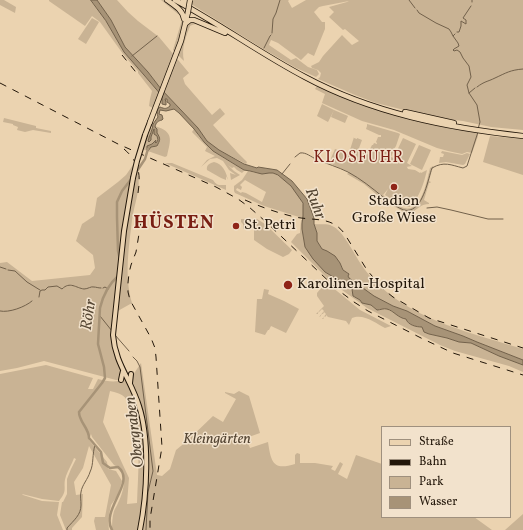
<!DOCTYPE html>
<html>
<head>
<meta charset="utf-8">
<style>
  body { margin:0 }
  #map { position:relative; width:523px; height:530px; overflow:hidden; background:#ebd3b0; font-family:Vollkorn,serif }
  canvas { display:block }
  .legend { position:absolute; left:381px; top:426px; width:130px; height:92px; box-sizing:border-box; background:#f2e2cc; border:1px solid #9f907e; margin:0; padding:5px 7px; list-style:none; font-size:12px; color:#221609 }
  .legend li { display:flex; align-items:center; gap:8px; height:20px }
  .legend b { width:20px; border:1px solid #9f907e }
</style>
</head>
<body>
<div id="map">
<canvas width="523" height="530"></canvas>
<ul class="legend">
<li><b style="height:5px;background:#ebd3b0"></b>Straße</li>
<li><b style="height:5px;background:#221609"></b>Bahn</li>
<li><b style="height:11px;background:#c9b394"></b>Park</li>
<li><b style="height:11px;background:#a79377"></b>Wasser</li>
</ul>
</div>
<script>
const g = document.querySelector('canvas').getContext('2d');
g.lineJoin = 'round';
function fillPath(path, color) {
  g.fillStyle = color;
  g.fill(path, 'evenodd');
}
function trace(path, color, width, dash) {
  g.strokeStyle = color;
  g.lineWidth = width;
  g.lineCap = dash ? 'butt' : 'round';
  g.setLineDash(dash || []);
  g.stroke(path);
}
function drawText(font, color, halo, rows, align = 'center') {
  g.font = font + ' Vollkorn,serif';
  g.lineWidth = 3;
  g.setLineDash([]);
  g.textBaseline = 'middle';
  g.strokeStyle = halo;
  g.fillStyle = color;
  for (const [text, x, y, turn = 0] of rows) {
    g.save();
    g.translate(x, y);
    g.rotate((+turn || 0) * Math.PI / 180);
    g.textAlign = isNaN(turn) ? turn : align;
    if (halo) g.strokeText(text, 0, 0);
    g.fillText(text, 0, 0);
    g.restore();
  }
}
fillPath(new Path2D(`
  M0,0H4L16,7L15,13L0,5Z
  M49,0H91L106,21L124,52L144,75L159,93L153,108L149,106L150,99L152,91L138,73V71L135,68L123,54L100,22L92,16L85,26L49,1Z
  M97,0H117L128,12L138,21L159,37L189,73L183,78L185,84L212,115L220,108L225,114L213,125L237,152L247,162L246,164L219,150L207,141L198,128L161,89L148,72L125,47L111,20Z
  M161,0C168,0 182,10 183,17C184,18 183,24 183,24L187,25L192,21H194L217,30L215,31C207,28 198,21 190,26C186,37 181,48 184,61L173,50L183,16L178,14Z
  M192,0H289L288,1L292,8L306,0H523V130L491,127L463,121L434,118L404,110L376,103L355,95L318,79L320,77L321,73L318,70L312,68L311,66L319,62L323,56L342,35L352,45L359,41L345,29L343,30L329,17L334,12L329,7L347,2L349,1L323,6L319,7L314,12L322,22H325V29L314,56L308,53L301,60L278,43L271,40L269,45L291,60L296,58L308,67L317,70L319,74L316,77L296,68L265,50L191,4Z
  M92,18L99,22L86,44L78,39Z
  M317,86L381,111L478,132V136L472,153L467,152L462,154L448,151L437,148L394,130L362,121L322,103L325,94L315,89Z
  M322,104L334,110L328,122L317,116Z
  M334,110L348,116L345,123L331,117Z
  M4,118L36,126V128L51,131V133L33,130L25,132L17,130L18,127L13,125V124L3,122Z
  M367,124L398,133L400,134L396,146L394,149L391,157L396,159L394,157L403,138L416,144L407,163L412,166L406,167H407L408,169L415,170L420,173V172L421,173L427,170C424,183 420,196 410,207L401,205L385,195L388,189L383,195C390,200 397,206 404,208C422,213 427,179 430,168L433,166L434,168H433L432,170L429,181L431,182L430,183H429L424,200L429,203V204C422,204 416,209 411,214L402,212V211L382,199L364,184L347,174L349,172L329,163L335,149L347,154L349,153L354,137V138L357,139V138L362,140L358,151L370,155L363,151L364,149L369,151L372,145H373L374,143L377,144V143L376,142L378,137H381V135H379L366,129L367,126Z
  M155,126C174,132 171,139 167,156L165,157L142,149L151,128H152L148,141L152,135L154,129L158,140L157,143L149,145V151L150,147H157L160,138L157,133V129L155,127Z
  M194,129C197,134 200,138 204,142C215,154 230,162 245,170L242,173L237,170L234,167L232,168L228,165L234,171L240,175L231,180L230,173L236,175L229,170L223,161L217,158L210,159L201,167L207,160L215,156L205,151L207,147L192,132Z
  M490,136L523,139V175L483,162Z
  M419,145L431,150L422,170L410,164Z
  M442,151L462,155L467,153L470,154L465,164L463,165L446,162L439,163L440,157H443L444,154L441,153Z
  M135,162C136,166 138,170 138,174C141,189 134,205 132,220C129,247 124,276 132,303L116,312L115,330V348L131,378L141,363L157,475L162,476L170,469L176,450L187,441L213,416L223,422L236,399L225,393V392L234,394L239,391L249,396L260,433L246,438L250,448L268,442C271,462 273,471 295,464V455L297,453L300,454V463H315L333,466L331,469L335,471L340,462L343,464L338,474L347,479L356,455L382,464V517H474L492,530H141L148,454L143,443L144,469L142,502L138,530H112C112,524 112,518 114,511C115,508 117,506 118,503C124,491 129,472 114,465L92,437L91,434L89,440L107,462L108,469L116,471L122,481L118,495L111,505L108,520L109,530H96L94,521L95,517H105L111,485L89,446L83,468L74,482L76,495L83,494L82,517L72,528V530H66L60,515L62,502H63L67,494V479L71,469L76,459L74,458C72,464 68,470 66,476C62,488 69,489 59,501L42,499L22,494L23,495L42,501L59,502L57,515L63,530H0V374L46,365L93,378L88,389H93L98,379C108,382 116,382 126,380L134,395L139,408L131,379L116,380L44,361L17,368L0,371V263L7,262L32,281L90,275L95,268L93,255L76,241L82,224L94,216L97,198L118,182L126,175ZM110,391C115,392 123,394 126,399C131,404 132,412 134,419C141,447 138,475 137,503L127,504L129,478L103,422Z
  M214,162C223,164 226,172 228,180L226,176V180L221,178L207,170C206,165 210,163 214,162Z
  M165,163H172L213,180C217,186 219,185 226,185V190Z
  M248,171C252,172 256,173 261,173C265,174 269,172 273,173C283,177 301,194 303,205C304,209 303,213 303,217H299L264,206L235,193L234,191V186L242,180ZM245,180L266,192L262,202L246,193L242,192L241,193L236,190L237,188L241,190L242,187L240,185Z
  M241,219H246L250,221L257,219L265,224L292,250L289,254L283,257L267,249L254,240V228H245L243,229V224L241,222Z
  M301,220H303L302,229L305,247L325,272L350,287L352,289L354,297L360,300L362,303L371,305L374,308L381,310L386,308C393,312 398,317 406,319C408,325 416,327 422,327L429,334L447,338L459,342L471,343L499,356L523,365V372L509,366L455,351L440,345L367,308L331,282L291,242L297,234L300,233Z
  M314,224C320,225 327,223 332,226C343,230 354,254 361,264C366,272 372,279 379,285C416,321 475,334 523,349V360L477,342L463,336L435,326L407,311L393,306L373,296L349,278L348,276V273L344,271L340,263L327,251L322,249L317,241V233Z
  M326,282L360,310L391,326L385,328C376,323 363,313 352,318L349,325L346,321L328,317L326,315V317L325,316L323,318L324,319H322L326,314L324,312L323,314H322L321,315V316L319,317L324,311L322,309L320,311V312L319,311L318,313V314H316L324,306L317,296V293Z
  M264,289L269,290L268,294L284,301L299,309L286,333L271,326L269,330H268L265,335L255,332L257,299H262Z
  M523,514V530H505Z`), '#c9b394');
const water = new Path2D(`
  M91,0H97L111,20L125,47L148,72L161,89L198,128L207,141L219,150L244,164L257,168L258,167L277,170L292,181L307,199L314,218V224L317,233V241L322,249L327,251L335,256L340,263L343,270L349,274L348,276L349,278L374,296L393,306L407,311L435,326L463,336L477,342L523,360V365L499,356L471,343L459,342L447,338L429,334L424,332L422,327C416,327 408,325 406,319C398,318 394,311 387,309C384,308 380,310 377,310L371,305L362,303L360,300L353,296L352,289L350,287L325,272L313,259L305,247L302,229V224L303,216V203L291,186L278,175L273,173H269L262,174L250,171L244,170L226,159L213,151L204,142L194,129L179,113L174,109L166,111L160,110L159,114L162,115L163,119L162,120C158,121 156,122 155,127L157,129V133C161,139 160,140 157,146L151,147L148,151L147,150V146L152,144L156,140L155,142L156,143L158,140L157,136L154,134V129L151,137V140L149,142L148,141C149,136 153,129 153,124L158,117C157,114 156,109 160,107C165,109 166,109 170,106V104L167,102V99H165L166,102V105L162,104V96L144,75L124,52L106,21Z`);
fillPath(water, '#a79377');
trace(water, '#72614b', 1);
trace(new Path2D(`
  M409,0L415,8
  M472,0V2
  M417,10L419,13L436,23L449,29L451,32L453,36
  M457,32H459L461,26V21L466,24V20L463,18L471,6
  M272,33L273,19L276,13L280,0
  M455,34L453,36L458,43L459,46L454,49L453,50L454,51L457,50L460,52L463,58L469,66L471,77L467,85L469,93L477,105L480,122L478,129
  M264,48L270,36L271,35
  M132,56L157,36
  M477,87C485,81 487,82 495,78C506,73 510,70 523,69
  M469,93L475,88
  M295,157L300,153C306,152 311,157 316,159C327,164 338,167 348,172C361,179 372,188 383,197C390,201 402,213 410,210C424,206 428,179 432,168C444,161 451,165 463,168L467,166L478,132
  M282,174L290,164
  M427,208L437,207L451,210L488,219H503
  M0,267L6,269
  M8,270L15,271L27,282L40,290
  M103,288L105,287L108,289
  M39,297L40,291L42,290H45L48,287L57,286L62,289C70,281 76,288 84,289C88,289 91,286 94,287C96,287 98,288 101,288
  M0,311C9,313 25,307 32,301
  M100,316L112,331
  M115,335L129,351
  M133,357L137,361L140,367L153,471L148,492L146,530
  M67,530V528C74,520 81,515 81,505C81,500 80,496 81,492C82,485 88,479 90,472C94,464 92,454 95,445`), '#72614b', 1);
trace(new Path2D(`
  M135,174L145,159L148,149
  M120,260L118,251L117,217V202L122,191L132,178
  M112,530C100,510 137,482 118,467L110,468L103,463L101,452L89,438C89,428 79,422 79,412L102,383L105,378L104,367L98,344L100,308C103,295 110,283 119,275`), '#a79377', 2.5);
const primary = new Path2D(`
  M145,135L150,122
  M133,178L124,231L113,335C115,363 131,380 139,406C150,440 147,495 140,530
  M121,380L122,375L123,371
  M130,383L131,374`);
const motorway = new Path2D(`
  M167,0C174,5 183,10 184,19
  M175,0C220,24 261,54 305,77C372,113 448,128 523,136
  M183,0L187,3
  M185,24L190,20H194L225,33
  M405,112L454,123
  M150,122L181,41L188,12`);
trace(primary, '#221609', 6);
trace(motorway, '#221609', 6);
trace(primary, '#ebd3b0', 4);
trace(motorway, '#ebd3b0', 4.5);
trace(new Path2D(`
  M122,55L135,71L138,76
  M0,83L118,144L216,187L238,199L249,207L265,221L338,290L354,302L368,311L423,339L453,353L523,375
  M124,149C139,162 141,174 138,193
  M245,200C261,207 278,213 295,217C314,221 331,216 344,233L367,270L383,289L393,297L429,318L523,348
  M141,222L136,252L131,265L129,273L128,283V292L130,300L151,338L155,348L156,357L162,447L150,519V530`), '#221609', 1, [7, 7]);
const primaryBridge = new Path2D(`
  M133,178L137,161L145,135`);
const motorwayBridge = new Path2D(`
  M188,12L190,0`);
trace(primaryBridge, '#221609', 6, []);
trace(motorwayBridge, '#221609', 6, []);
trace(primaryBridge, '#ebd3b0', 4);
trace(motorwayBridge, '#ebd3b0', 4.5);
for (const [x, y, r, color] of [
  [394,187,4,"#8f2418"],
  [236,226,4,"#8f2418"],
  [288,285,5,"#8f2418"]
]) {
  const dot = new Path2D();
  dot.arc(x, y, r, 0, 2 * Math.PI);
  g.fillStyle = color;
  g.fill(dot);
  trace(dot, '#f2e2cc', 1.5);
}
drawText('15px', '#221609', '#f2e2cc', [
  ["Stadion",394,202,"center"],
  ["Große Wiese",394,219,"center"],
  ["St. Petri",244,226],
  ["Karolinen-Hospital",297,285]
], 'left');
drawText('italic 15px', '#544533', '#f2e2cc', [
  ["Kleingärten",217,440]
]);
g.letterSpacing = '1px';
drawText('16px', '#7a1f14', '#f2e2cc', [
  ["KLOSFUHR",359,159]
]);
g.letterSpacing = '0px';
drawText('italic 16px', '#574835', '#f2e2cc', [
  ["Ruhr",314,204,69],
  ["Röhr",90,315,-81],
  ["Obergraben",136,432,-97]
]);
g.letterSpacing = '1px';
drawText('bold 19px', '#7a1f14', '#f2e2cc', [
  ["HÜSTEN",174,225]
]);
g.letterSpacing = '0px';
</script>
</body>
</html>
